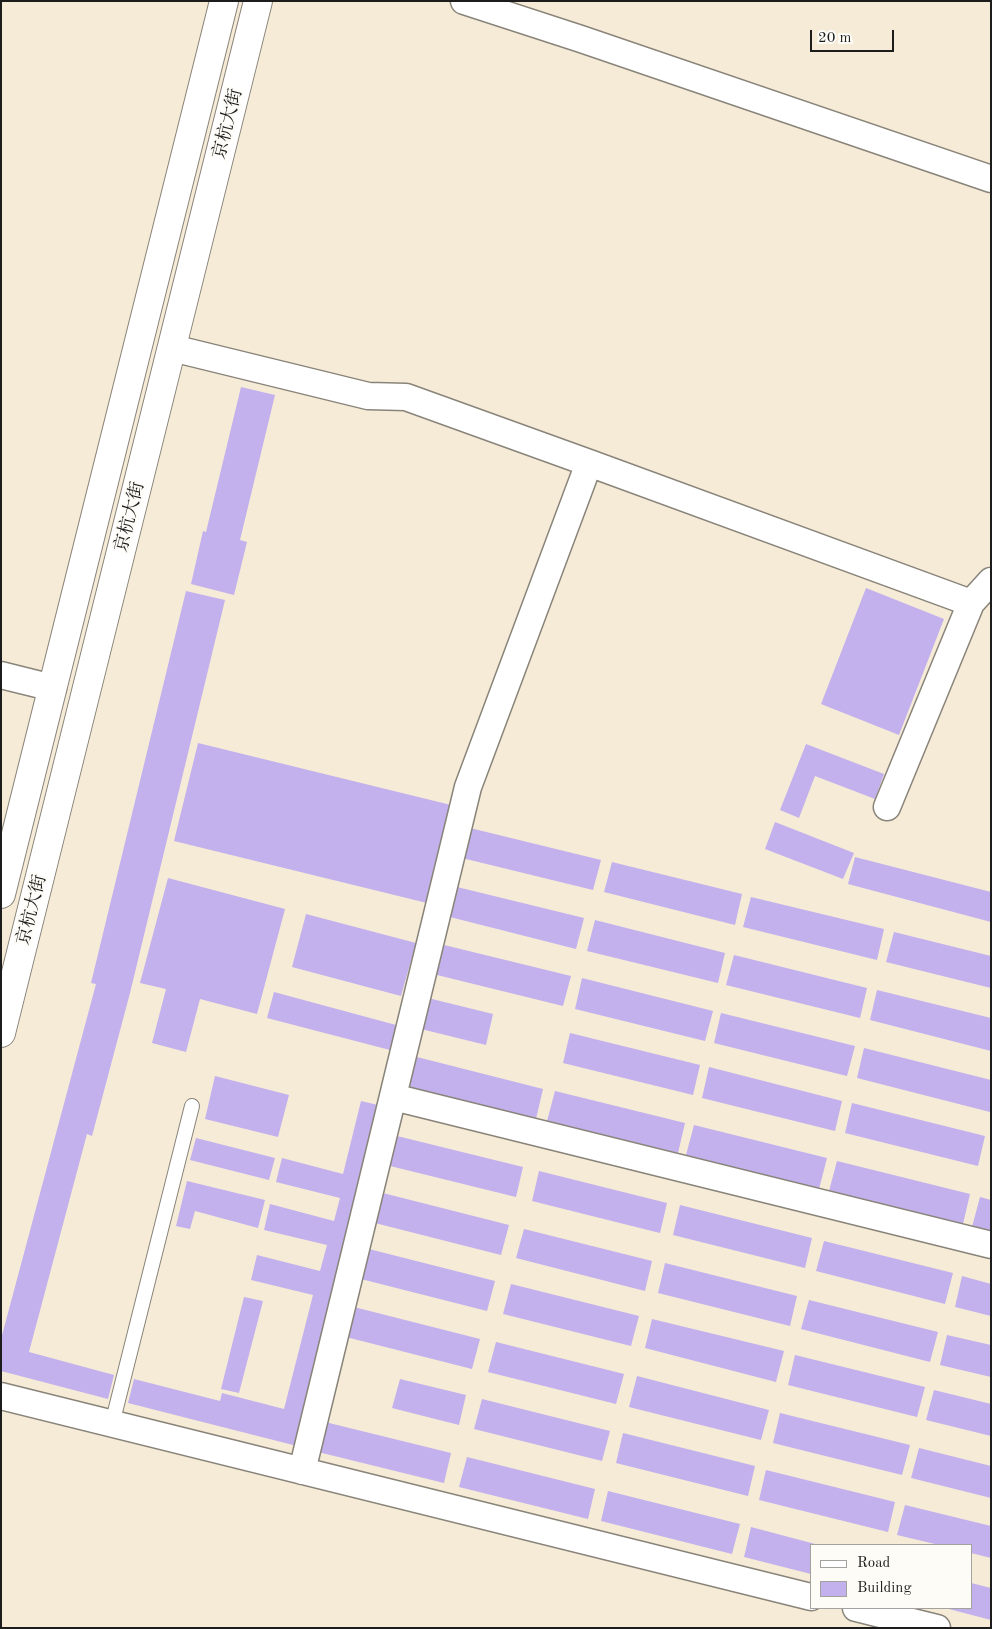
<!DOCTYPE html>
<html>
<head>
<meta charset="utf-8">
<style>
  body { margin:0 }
  #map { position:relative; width:992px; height:1629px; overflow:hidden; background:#f6ebd7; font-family:"Old Standard TT",serif }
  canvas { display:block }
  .frame { position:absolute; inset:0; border:2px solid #1c1c1c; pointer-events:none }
  .legend { position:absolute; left:810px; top:1544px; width:162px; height:65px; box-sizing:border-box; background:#fdfcf7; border:1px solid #a3a29f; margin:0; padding:6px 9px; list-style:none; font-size:15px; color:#1c1c1c }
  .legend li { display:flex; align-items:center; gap:10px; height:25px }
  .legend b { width:25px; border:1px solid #a3a29f }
  .scale { position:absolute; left:810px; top:30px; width:84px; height:22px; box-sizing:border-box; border:2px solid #1c1c1c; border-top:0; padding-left:6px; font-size:15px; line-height:18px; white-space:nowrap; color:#1c1c1c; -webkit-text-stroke:4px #fdfcf7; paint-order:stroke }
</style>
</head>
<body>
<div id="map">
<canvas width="992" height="1629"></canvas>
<div class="frame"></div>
<ul class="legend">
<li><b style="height:6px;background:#fff"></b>Road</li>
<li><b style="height:14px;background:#c2b1ed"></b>Building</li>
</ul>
<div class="scale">20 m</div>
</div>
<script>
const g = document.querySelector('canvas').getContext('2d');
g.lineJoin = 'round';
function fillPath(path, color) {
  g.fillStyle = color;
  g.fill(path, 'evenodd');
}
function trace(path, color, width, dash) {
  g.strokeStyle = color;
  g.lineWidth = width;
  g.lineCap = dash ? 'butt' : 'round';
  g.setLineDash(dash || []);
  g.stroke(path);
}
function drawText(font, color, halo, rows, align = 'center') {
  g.font = font + ' "Old Standard TT","Noto Serif SC",serif';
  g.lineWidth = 4;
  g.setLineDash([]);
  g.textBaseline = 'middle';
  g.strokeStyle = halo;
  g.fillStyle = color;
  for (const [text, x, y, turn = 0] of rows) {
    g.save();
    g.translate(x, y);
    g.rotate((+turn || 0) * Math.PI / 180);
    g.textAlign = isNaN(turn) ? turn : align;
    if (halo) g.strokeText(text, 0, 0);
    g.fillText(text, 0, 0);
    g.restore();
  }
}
fillPath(new Path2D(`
  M241,387L275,395L240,540L247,542L234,595L191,584L203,531L206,532Z
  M866,588L944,619L899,735L821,704Z
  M186,591L225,600L130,993L92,1136L87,1134L29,1352L114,1375L108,1399L1,1371V1339L96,984L91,983Z
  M198,743L451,805L427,903L174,841Z
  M806,744L884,774L875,799L815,776L799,818L780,810Z
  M775,822L854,853L843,879L765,849Z
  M470,828L601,860L593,890L462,858Z
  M855,857L991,892V922L848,884Z
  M612,862L742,894L735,925L604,892Z
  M168,878L285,909L257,1014L200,999L186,1052L152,1043L166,989L140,983Z
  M453,886L584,918L576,949L446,916Z
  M751,897L884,929L877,960L743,927Z
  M306,914L416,943L401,996L292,967Z
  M595,920L725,953L718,983L587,951Z
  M894,932L991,956V988L886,962Z
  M440,944L571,976L563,1006L433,974Z
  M734,955L867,988L860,1018L726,985Z
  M582,978L713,1011L705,1041L575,1009Z
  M877,990L991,1018V1051L870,1020Z
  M274,992L396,1025L390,1050L267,1018Z
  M428,998L493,1014L486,1045L421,1029Z
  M721,1013L855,1046L847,1076L714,1043Z
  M570,1033L700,1065L693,1095L563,1063Z
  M864,1048L991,1080L990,1112L857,1078Z
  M413,1056L543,1089L536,1119L405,1087Z
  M709,1067L842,1101L835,1131L702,1098Z
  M215,1076L289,1095L278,1137L205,1119Z
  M555,1091L685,1123L678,1153L547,1121Z
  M361,1101L382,1106L297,1446L128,1403L134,1379L220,1401L222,1393L284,1409L313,1295L251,1280L257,1255L320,1271L327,1245L264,1230L270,1204L334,1221L340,1198L276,1182L282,1158L343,1174Z
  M852,1103L985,1136L978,1166L845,1133Z
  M694,1125L827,1158L819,1189L686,1155Z
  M393,1135L523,1167L516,1197L386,1165Z
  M196,1138L275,1158L269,1180L190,1160Z
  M837,1161L970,1194L963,1224L829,1191Z
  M539,1171L667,1203L660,1233L532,1201Z
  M187,1181L265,1200L258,1228L195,1211L190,1229L176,1226Z
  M379,1192L509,1225L501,1255L371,1222Z
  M980,1197L991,1200V1232L972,1227Z
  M680,1205L812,1238L805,1268L673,1235Z
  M524,1229L652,1261L645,1291L516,1258Z
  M824,1241L953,1273L945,1304L816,1271Z
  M365,1248L495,1281L487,1311L357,1278Z
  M665,1263L797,1296L790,1326L658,1293Z
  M962,1276L991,1284V1316L955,1307Z
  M511,1284L639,1316L631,1346L503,1314Z
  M244,1297L263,1301L239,1393L221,1389Z
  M809,1300L938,1332L930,1362L801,1329Z
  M350,1306L480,1339L472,1369L342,1336Z
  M652,1319L784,1351L776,1382L645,1348Z
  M947,1335L991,1345V1377L940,1365Z
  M496,1342L624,1374L616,1404L488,1372Z
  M795,1355L925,1387L917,1417L788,1385Z
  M637,1376L769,1410L761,1440L629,1407Z
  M400,1379L466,1395L459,1425L392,1408Z
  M934,1390L991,1404V1436L926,1420Z
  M482,1399L610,1431L602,1461L474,1429Z
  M780,1413L910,1445L902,1475L773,1443Z
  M321,1421L451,1453L444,1483L314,1451Z
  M623,1433L755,1466L748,1496L616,1463Z
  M919,1448L991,1466V1498L911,1478Z
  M467,1457L595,1489L588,1519L459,1487Z
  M766,1470L895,1502L888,1532L759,1500Z
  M608,1491L740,1524L732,1554L601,1521Z
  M905,1505L991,1526V1558L971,1553V1545H939L897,1535Z
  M751,1527L819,1545H811V1574L744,1557Z
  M971,1583L991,1588V1620L945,1608H971Z`), '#c2b1ed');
const service = new Path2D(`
  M112,1424L192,1106`);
const minor = new Path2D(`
  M464,1L581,39L991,179
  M172,348L368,396L406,397L589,463L971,603
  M1,675L53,688
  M887,807L971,603L991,581
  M393,1097L991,1245
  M1,1396L811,1597
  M302,1471L468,787L589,463
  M856,1608L937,1628`);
const secondary = new Path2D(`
  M1,894L224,1
  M1,1033L258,1`);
trace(service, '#89847a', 16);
trace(minor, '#89847a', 29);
trace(secondary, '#89847a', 30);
trace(service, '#fff', 14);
trace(minor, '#fff', 26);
trace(secondary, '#fff', 28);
drawText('18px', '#1c1c1c', '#fdfcf7', [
  ["京杭大街",228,124,-76],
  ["京杭大街",130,517,-76],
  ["京杭大街",32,910,-76]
]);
</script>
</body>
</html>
